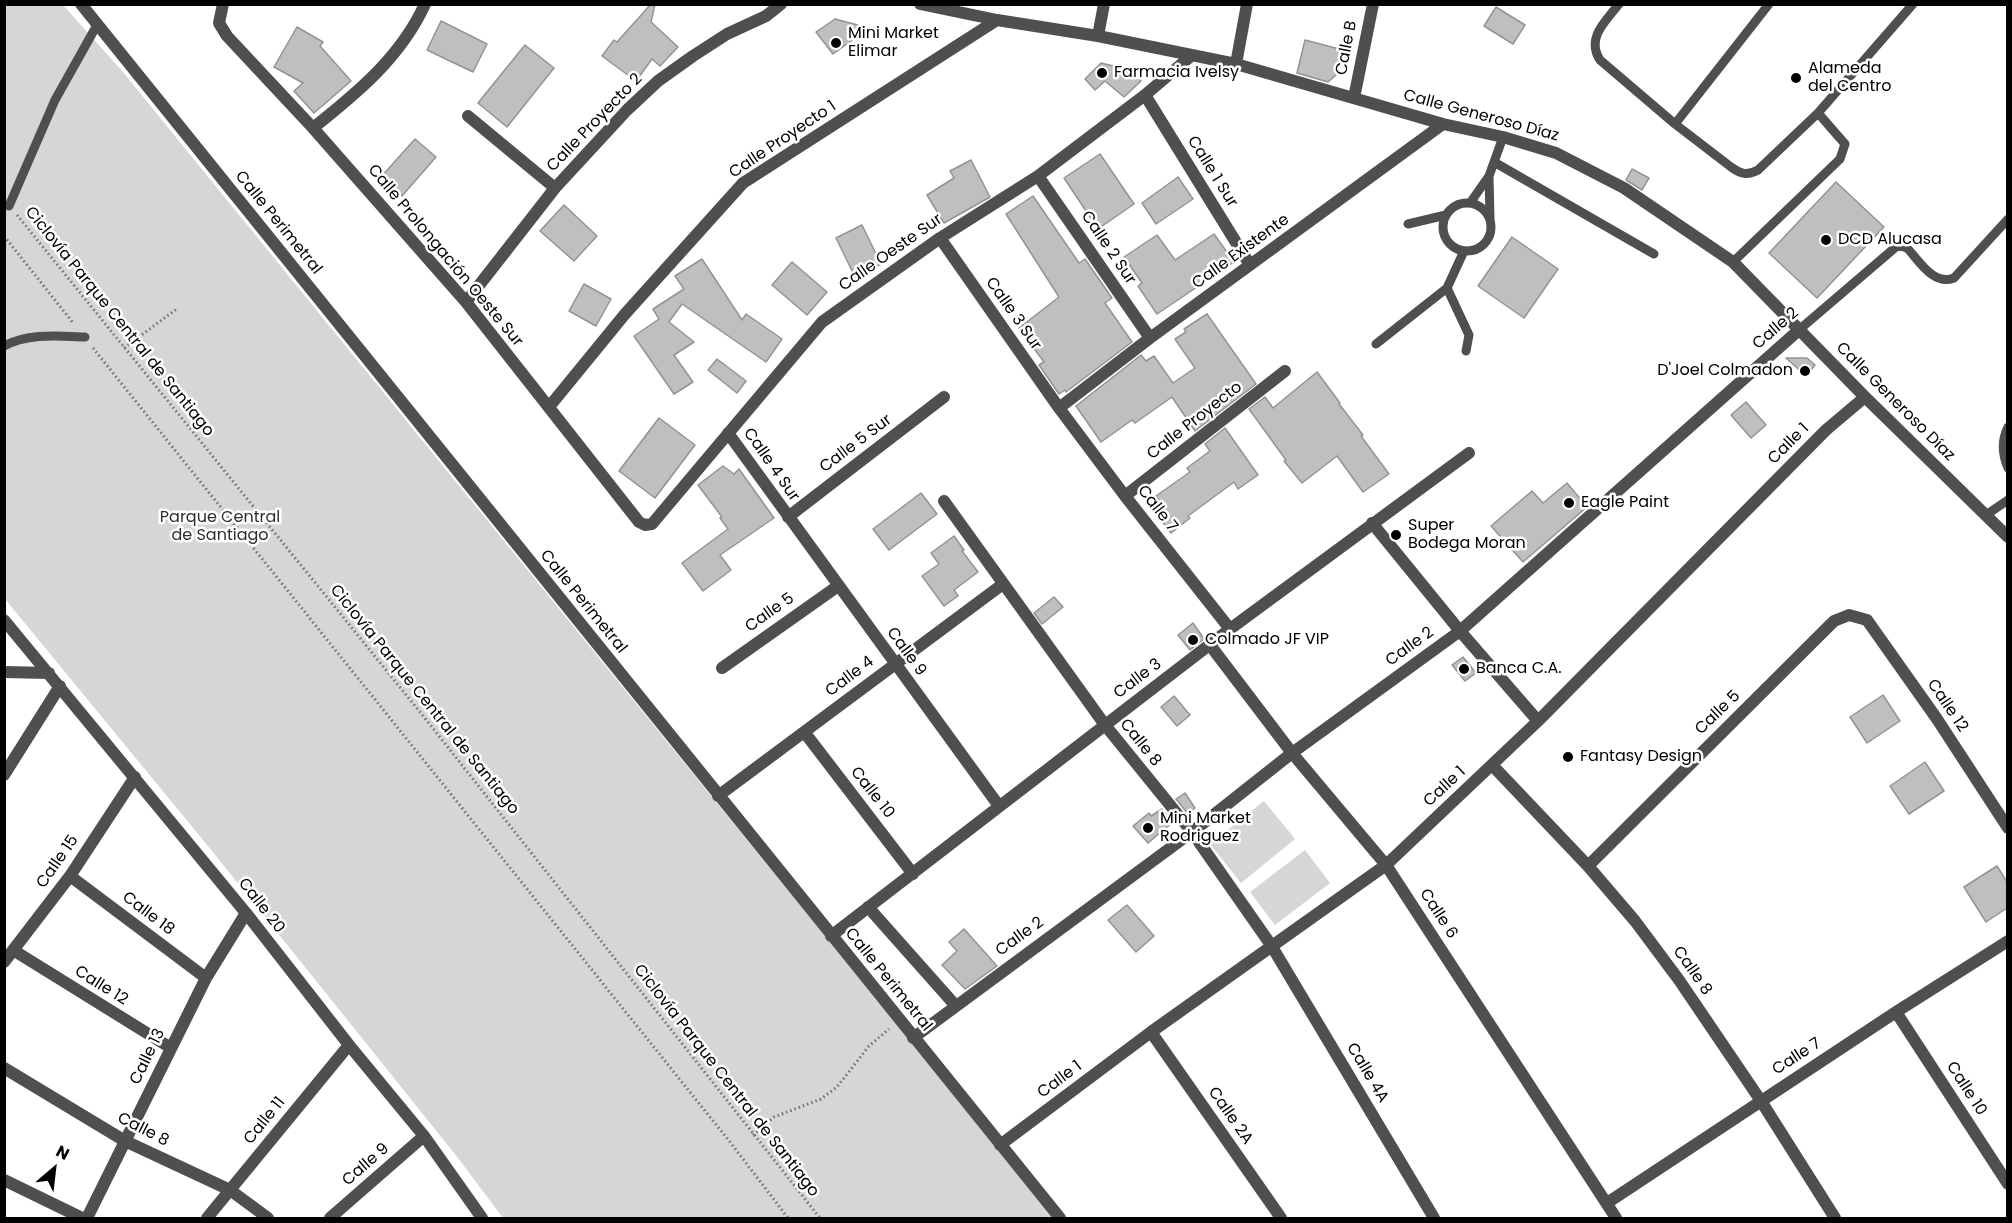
<!DOCTYPE html>
<html>
<head>
<meta charset="utf-8">
<style>
  body { margin:0 }
  #map { position:relative; width:2012px; height:1223px; overflow:hidden; background:#fff; font-family:Poppins,sans-serif }
  canvas { display:block }
  .frame { position:absolute; inset:0; border:6px solid #000; pointer-events:none }
  .north { position:absolute; left:24px; top:1139px; width:60px; height:60px; -webkit-text-stroke:4px #fff; paint-order:stroke; rotate:28deg; font-size:16px; font-weight:700; line-height:24px; text-align:center; color:#000 }
  .north::after { content:''; display:block; margin:auto; width:21px; height:27px; background:#000; clip-path:polygon(50% 0,100% 100%,50% 72%,0 100%) }
</style>
</head>
<body>
<div id="map">
<canvas width="2012" height="1223"></canvas>
<div class="frame"></div>
<div class="north">N</div>
</div>
<script>
const g = document.querySelector('canvas').getContext('2d');
g.lineJoin = 'round';
function fillPath(path, color) {
  g.fillStyle = color;
  g.fill(path, 'evenodd');
}
function trace(path, color, width, dash) {
  g.strokeStyle = color;
  g.lineWidth = width;
  g.lineCap = dash ? 'butt' : 'round';
  g.setLineDash(dash || []);
  g.stroke(path);
}
function drawText(font, color, halo, rows, align = 'center') {
  g.font = font + ' Poppins,sans-serif';
  g.lineWidth = 5;
  g.setLineDash([]);
  g.textBaseline = 'middle';
  g.strokeStyle = halo;
  g.fillStyle = color;
  for (const [text, x, y, turn = 0] of rows) {
    g.save();
    g.translate(x, y);
    g.rotate((+turn || 0) * Math.PI / 180);
    g.textAlign = isNaN(turn) ? turn : align;
    if (halo) g.strokeText(text, 0, 0);
    g.fillText(text, 0, 0);
    g.restore();
  }
}
fillPath(new Path2D(`
  M4,5H63L123,72L1054,1218H503L458,1158L212,851L5,599Z
  M1264,801L1295,839L1241,883L1210,844Z
  M1305,850L1330,883L1275,925L1250,892Z`), '#d6d6d6');
const building = new Path2D(`
  M651,4H655L651,22L678,47L660,66L652,59L636,81L602,56L614,40L617,42Z
  M1496,7L1525,25L1513,44L1484,26Z
  M835,19L869,28L833,54L816,32Z
  M441,21L487,44L473,72L427,50Z
  M297,27L323,42L320,46L351,81L314,113L294,91L303,83L274,67Z
  M1305,40L1343,50L1336,75L1328,82L1297,73Z
  M525,45L554,68L507,127L478,103Z
  M1101,63L1134,71L1141,81L1124,97L1105,81L1095,90L1085,79Z
  M415,139L436,157L402,196L381,177Z
  M1100,154L1134,204L1098,229L1064,178Z
  M971,160L990,197L944,223L927,195L954,178L950,171Z
  M1632,169L1649,178L1642,190L1626,180Z
  M1178,177L1193,199L1156,224L1142,203Z
  M1836,182L1884,227L1817,298L1769,253Z
  M1033,196L1079,263L1085,259L1112,298L1105,303L1132,342L1066,392L1065,390L1059,394L1039,365L1044,362L1019,328L1059,297L1006,214Z
  M564,205L597,236L574,261L540,231Z
  M862,225L881,264L855,277L836,238Z
  M1214,234L1234,262L1157,314L1138,286L1142,283L1124,257L1157,235L1175,260Z
  M1512,237L1558,269L1524,318L1478,286Z
  M702,259L742,320L746,314L782,339L766,362L682,304L669,322L694,342L674,355L693,382L674,394L634,336L659,319L653,309L684,289L675,276Z
  M792,262L827,292L807,315L772,285Z
  M584,284L611,299L596,326L569,311Z
  M1207,314L1256,384L1195,431L1172,397L1135,423L1132,420L1101,442L1076,406L1141,355L1146,361L1154,356L1173,383L1195,368L1175,339L1186,332L1184,329Z
  M1786,358H1807L1815,365L1806,376Z
  M717,359L746,381L737,393L708,370Z
  M1317,372L1340,403L1339,404L1363,435L1361,436L1389,474L1363,492L1337,456L1302,483L1284,461L1286,460L1249,409L1265,397L1273,408Z
  M1746,402L1766,425L1751,438L1731,415Z
  M659,418L695,445L655,498L619,471Z
  M1225,428L1258,475L1238,489L1234,482L1188,516L1190,518L1171,533L1153,509L1161,503L1156,496L1190,472L1187,468L1210,451L1205,444Z
  M723,466L734,474L739,469L774,518L720,555L731,570L703,591L682,563L728,529L720,518L722,517L698,485Z
  M1567,483L1587,507L1523,562L1491,526L1532,491L1543,503Z
  M921,493L937,514L889,550L873,529Z
  M954,536L964,550L962,551L978,572L954,590L958,596L944,606L922,576L939,564L931,553Z
  M1054,597L1063,607L1042,624L1034,613Z
  M1193,623L1204,639L1190,650L1178,635Z
  M1463,657L1476,673L1465,681L1452,665Z
  M1883,695L1900,721L1867,743L1850,717Z
  M1174,696L1190,715L1177,726L1161,707Z
  M1925,762L1944,791L1909,814L1890,786Z
  M1185,793L1195,808L1188,814L1176,799Z
  M1162,809L1173,822L1148,843L1133,826L1149,813L1151,816Z
  M1997,866L2007,882V908L1986,922L1964,887Z
  M1127,905L1154,936L1136,952L1108,920Z
  M964,929L997,966L965,989L942,965L957,951L949,942Z`);
fillPath(building, '#bfbfbf');
trace(building, '#939393', 1.5);
trace(new Path2D(`
  M17,215L420,712L820,1218
  M4,236L74,324
  M93,348L730,1142L788,1218
  M124,348L178,308
  M753,1135L774,1117L821,1099L837,1087L869,1046L889,1029`), '#717171', 3, [1.5, 3]);
trace(new Path2D(`
  M1619,4C1605,22 1586,38 1600,60L1675,124L1731,167C1741,174 1747,176 1758,170L1818,113L1913,4
  M1675,124L1769,4
  M1494,162L1654,254
  M1470,203L1489,176
  M1443 227a24 24 0 1 1 48 0a24 24 0 1 1-48 0Z
  M9,206L55,100L97,25
  M1490,219L1489,176L1503,137
  M1408,224L1446,215
  M1464,251L1447,288L1469,335L1466,351
  M1733,262L1840,159L1845,144L1818,113
  M1800,329L1897,246L1905,247L1908,249C1920,262 1934,286 1954,278L2008,219
  M1376,344L1447,288
  M4,346C28,333 58,336 85,337
  M2008,427C2001,441 2002,454 2008,468
  M1986,515L2008,500`), '#4f4f4f', 9);
trace(new Path2D(`
  M81,4L1060,1218
  M223,4L219,23L227,36L313,128L466,302L639,522L645,525L652,524L822,322L940,238L1038,176L1145,95L1191,56
  M920,4L997,20L1098,36L1236,64L1443,124L1503,137L1556,153L1624,188L1733,262L1865,397L2008,537
  M1098,36L1104,4
  M1236,64L1247,4
  M1145,95L1250,265
  M1354,98L1373,4
  M468,116L555,188
  M313,128C357,93 401,57 425,4
  M1038,176L1150,338
  M940,238L1059,408L1125,496L1230,629
  M466,302L555,188L627,110L658,81L693,56L727,34L766,16L781,4
  M549,407L625,314L743,183L997,20
  M1059,408L1150,338L1443,124
  M728,433L999,806
  M1125,496L1285,371
  M944,501L1105,725L1192,832L1271,945L1434,1218
  M788,517L944,397
  M1372,523L1460,631L1538,721
  M4,620L246,913L349,1045L424,1136L482,1218
  M1210,645L1292,753L1386,865L1616,1218
  M722,668L838,586
  M4,672L49,673
  M805,733L913,874
  M1493,766L1588,866L1635,921L1679,980L1761,1101L1835,1218
  M4,775L60,686
  M718,796L1003,584
  M1588,866L1834,621L1849,615L1867,620L1937,719L2008,828
  M70,876L206,978
  M868,907L955,1005
  M831,936L1230,629L1469,453
  M13,950L171,1048
  M4,962L70,876L135,777
  M1896,1012L2008,1184
  M1151,1032L1281,1218
  M913,1038L1192,832L1292,753L1460,631L1800,329
  M4,1068L125,1141L230,1190L268,1218
  M1000,1145L1151,1032L1386,865L1538,721L1826,430L1865,397
  M4,1180L82,1218
  M1607,1203L1896,1012L2008,941
  M87,1218L206,978L246,913
  M207,1218L349,1045
  M330,1218L424,1136`), '#4f4f4f', 12);
for (const [x, y, r, color] of [
  [836,43,6,"#000"],
  [1102,73,6,"#000"],
  [1796,78,6,"#000"],
  [1826,240,6,"#000"],
  [1805,371,6,"#000"],
  [1569,503,6,"#000"],
  [1396,535,6,"#000"],
  [1193,640,6,"#000"],
  [1464,669,6,"#000"],
  [1568,757,6,"#000"],
  [1148,828,6,"#000"]
]) {
  const dot = new Path2D();
  dot.arc(x, y, r, 0, 2 * Math.PI);
  g.fillStyle = color;
  g.fill(dot);
  trace(dot, '#fff', 2);
}
drawText('16px', '#000', '#fff', [
  ["Mini Market",848,34],
  ["Elimar",848,52],
  ["Alameda",1808,69],
  ["del Centro",1808,87],
  ["Farmacia Ivelsy",1114,73],
  ["DCD Alucasa",1838,240],
  ["D'Joel Colmadon",1793,371,"right"],
  ["Eagle Paint",1581,503],
  ["Super",1408,526],
  ["Bodega Moran",1408,544],
  ["Colmado JF VIP",1205,640],
  ["Banca C.A.",1476,669],
  ["Fantasy Design",1580,757],
  ["Mini Market",1160,819],
  ["Rodriguez",1160,837]
], 'left');
drawText('16px', '#000', '#fff', [
  ["Calle B",1347,48,-79],
  ["Calle Generoso Díaz",1481,116,15],
  ["Calle Proyecto 2",595,123,-46],
  ["Calle Proyecto 1",783,140,-34],
  ["Calle 1 Sur",1212,172,58],
  ["Calle Perimetral",278,223,51],
  ["Calle 2 Sur",1108,248,56],
  ["Calle Existente",1241,252,-36],
  ["Calle Oeste Sur",891,253,-35],
  ["Calle Prolongación Oeste Sur",445,256,50],
  ["Calle 3 Sur",1013,314,55],
  ["Ciclovía Parque Central de Santiago",119,322,51],
  ["Calle 2",1776,329,-41],
  ["Calle Generoso Díaz",1895,402,45],
  ["Calle Proyecto",1195,421,-38],
  ["Calle 5 Sur",856,444,-37],
  ["Calle 1",1789,444,-45],
  ["Calle 4 Sur",771,465,55],
  ["Calle 7",1157,509,52],
  ["Calle Perimetral",583,602,51],
  ["Calle 5",770,613,-35],
  ["Calle 2",1410,647,-36],
  ["Calle 9",906,652,54],
  ["Calle 4",850,677,-37],
  ["Calle 3",1138,679,-37],
  ["Ciclovía Parque Central de Santiago",424,700,51],
  ["Calle 12",1947,706,56],
  ["Calle 5",1718,713,-44],
  ["Calle 8",1140,743,51],
  ["Calle 1",1445,787,-43],
  ["Calle 10",872,793,52],
  ["Calle 15",58,862,-55],
  ["Calle 20",261,906,52],
  ["Calle 18",148,914,37],
  ["Calle 6",1438,914,57],
  ["Calle 2",1020,937,-36],
  ["Calle 8",1692,971,55],
  ["Calle Perimetral",888,980,51],
  ["Calle 12",101,986,32],
  ["Calle 13",148,1057,-64],
  ["Calle 7",1797,1057,-33],
  ["Calle 4A",1367,1073,59],
  ["Calle 1",1060,1080,-37],
  ["Ciclovía Parque Central de Santiago",726,1081,52],
  ["Calle 10",1966,1089,57],
  ["Calle 2A",1230,1116,55],
  ["Calle 11",265,1121,-51],
  ["Calle 8",143,1130,27],
  ["Calle 9",366,1165,-41]
]);
drawText('16px', '#2d2d2d', '#fff', [
  ["Parque Central",220,518],
  ["de Santiago",220,536]
]);
</script>
</body>
</html>
